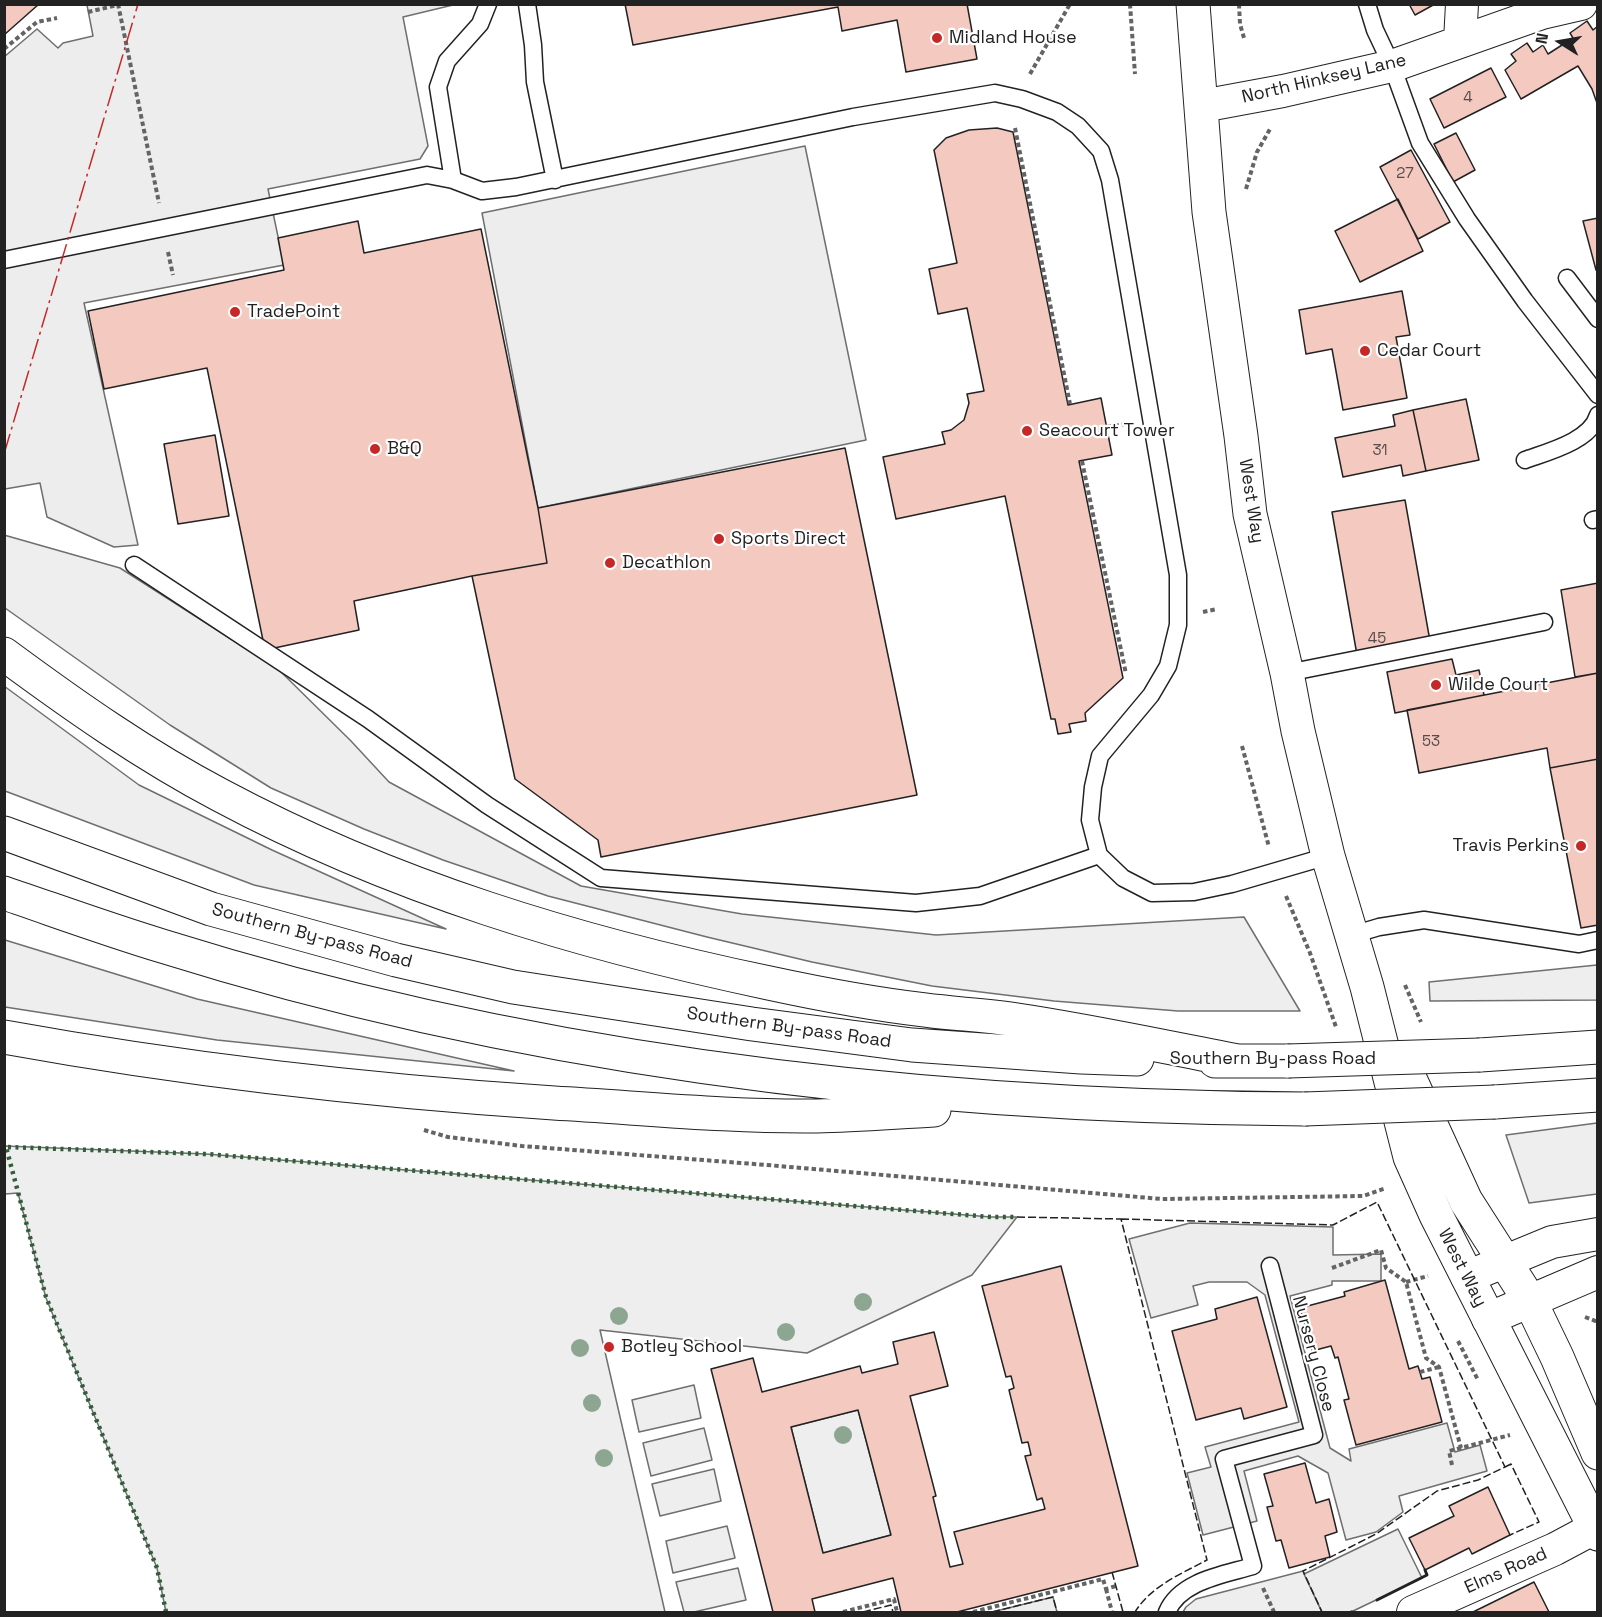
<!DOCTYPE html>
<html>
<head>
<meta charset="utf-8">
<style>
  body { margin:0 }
  #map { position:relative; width:1602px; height:1617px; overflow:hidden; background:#fff; font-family:"Space Grotesk",sans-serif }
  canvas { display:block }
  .frame { position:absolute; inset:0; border:6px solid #222; pointer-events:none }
  .north { position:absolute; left:1530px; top:12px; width:60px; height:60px; -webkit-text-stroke:4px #fff; paint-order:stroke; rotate:281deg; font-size:16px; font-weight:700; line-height:24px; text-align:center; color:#222 }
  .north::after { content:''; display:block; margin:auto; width:21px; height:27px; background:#222; clip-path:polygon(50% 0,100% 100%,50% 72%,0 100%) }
</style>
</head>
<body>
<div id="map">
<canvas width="1602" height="1617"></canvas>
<div class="frame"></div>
<div class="north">N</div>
</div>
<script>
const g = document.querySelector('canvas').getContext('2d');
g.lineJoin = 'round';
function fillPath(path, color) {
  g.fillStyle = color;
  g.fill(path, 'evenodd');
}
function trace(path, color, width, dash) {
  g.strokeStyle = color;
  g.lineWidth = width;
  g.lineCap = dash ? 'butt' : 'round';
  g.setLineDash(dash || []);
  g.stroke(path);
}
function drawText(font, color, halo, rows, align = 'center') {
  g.font = font + ' "Space Grotesk",sans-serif';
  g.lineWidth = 4.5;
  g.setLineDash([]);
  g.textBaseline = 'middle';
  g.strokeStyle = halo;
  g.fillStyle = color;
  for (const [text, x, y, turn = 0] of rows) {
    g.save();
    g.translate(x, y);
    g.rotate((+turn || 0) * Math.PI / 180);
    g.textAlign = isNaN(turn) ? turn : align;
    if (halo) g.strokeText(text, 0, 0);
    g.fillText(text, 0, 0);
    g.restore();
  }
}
const green = new Path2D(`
  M4,535L120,568L278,669L351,741L389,782L581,886L742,914L936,935L1244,917L1300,1011H1178L1054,1001L932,986L812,962L707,937L548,896L443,860L364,829L271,788L170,725L5,608Z
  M4,686L139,785L272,850L446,929L254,885L5,791Z
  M5,940L197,999L514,1071L217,1040L5,1007Z
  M1597,965V1000L1430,1001L1429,982Z
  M1597,1123V1194L1529,1203L1506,1135Z
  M5,1146L206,1154L991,1217H1017L972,1275L807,1353L600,1330L665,1612H166L157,1568L46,1298L18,1193L5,1194Z
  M694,1385L701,1418L639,1432L632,1400Z
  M858,1410L891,1535L823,1553L791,1427Z
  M704,1428L712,1460L651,1476L643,1443Z
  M714,1469L721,1501L660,1516L652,1484Z
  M727,1526L735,1558L673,1573L666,1541Z
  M738,1568L746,1600L694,1612H684L676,1582Z
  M1303,1571L1322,1612H1183L1186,1607L1196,1599Z`);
fillPath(green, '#eee');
trace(green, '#6f6f6f', 1.5);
const parking = new Path2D(`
  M87,5H453L403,17L428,146L420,159L268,189L284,265L84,303L138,545L114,547L47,517L40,483L5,489L4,57L37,29L58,48L63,43L93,36Z
  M805,146L866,440L538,508L482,213Z
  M1190,1223L1333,1227V1255L1381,1254V1281H1332V1285L1290,1296L1330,1448L1351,1461L1349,1449L1447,1423L1455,1452L1480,1445L1487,1471L1399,1496L1403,1512L1376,1532L1346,1540L1328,1473L1298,1456L1244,1471L1257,1521L1203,1535L1187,1473L1211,1467L1205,1447L1299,1422L1265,1295L1247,1282H1209L1193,1286L1198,1305L1151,1318L1129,1239Z
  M1398,1529L1422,1578L1351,1612H1322L1304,1574Z
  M1053,1597L1057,1612H992Z`);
fillPath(parking, '#ededed');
trace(parking, '#6f6f6f', 1.5);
const building = new Path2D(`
  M4,4H39L4,35Z
  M625,4H967L977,59L906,72L897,20L842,31L838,7L633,45Z
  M1409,4H1435L1415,15Z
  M1587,21L1593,30L1598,26V106L1592,89L1578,66L1521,99L1505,70L1516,61L1511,54L1527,43L1533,52L1543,45L1548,54L1573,38L1570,33Z
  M1491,68L1506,97L1444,128L1430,99Z
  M997,128L1013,132L1068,405L1101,398L1112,455L1079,461L1123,678L1085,713L1086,721L1069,724L1071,732L1058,734L1055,719H1051L1005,496L896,519L883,457L945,444L942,432L951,430L964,420L969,403L967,394L984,391L967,308L938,314L929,269L957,263L934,150L946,138L969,130Z
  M1456,133L1475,170L1453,182L1434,144Z
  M1411,150L1450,222L1418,239L1380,167Z
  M1398,199L1423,251L1360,282L1335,231Z
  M1598,218V270H1596L1583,221Z
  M358,221L364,253L481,229L538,508L547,563L472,576L354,601L359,630L265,650L207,368L104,389L88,311L284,270L278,238Z
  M1402,291L1410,335L1396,337L1407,398L1343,410L1332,349L1306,354L1299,310Z
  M1466,399L1479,460L1426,471L1413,410Z
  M1413,410L1426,471L1403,476L1401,465L1343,477L1335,438L1395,426L1393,415Z
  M215,435L229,516L178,524L164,444Z
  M845,448L917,795L601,857L598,840L515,779L472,576L547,563L538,508Z
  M1405,500L1430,641L1357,655L1332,512Z
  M1598,583V673L1575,677L1561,590Z
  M1452,659L1456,675L1479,670L1484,695L1395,713L1387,672Z
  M1598,673V759L1550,768L1547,748L1419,773L1407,710Z
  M1598,759V925L1581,928L1550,768Z
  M1061,1266L1138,1566L957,1612H901L893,1578L812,1599L815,1612H773L711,1369L753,1358L762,1392L860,1366L862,1373L898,1364L893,1342L934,1332L948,1386L910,1396L936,1496L933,1497L950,1567L963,1564L954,1532L1045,1509L1042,1498L1037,1500L1025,1456L1031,1455L1028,1442L1022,1443L1009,1390L1014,1388L1011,1376L1006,1377L982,1286ZM858,1410L891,1535L823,1553L791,1427Z
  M1385,1280L1409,1369L1418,1366L1422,1379L1430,1377L1442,1422L1356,1445L1344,1400L1349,1399L1338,1357L1335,1358L1331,1346L1312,1351L1300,1308L1345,1296L1344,1292Z
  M1257,1297L1287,1407L1244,1419L1241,1408L1196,1420L1172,1331L1217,1319L1215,1309Z
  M1305,1463L1316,1503L1329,1499L1337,1532L1325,1536L1330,1557L1289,1568L1281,1540L1276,1541L1267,1507L1273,1506L1264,1474Z
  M1488,1487L1510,1535L1472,1554L1469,1548L1425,1570L1409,1538L1454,1516L1449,1506Z
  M1534,1582L1549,1612H1473Z`);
fillPath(building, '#f3c9c0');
trace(building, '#222', 1.5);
const service = new Path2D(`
  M527,4L533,45L535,82L555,180
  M1367,4L1375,30L1392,66L1420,143L1467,219L1525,301L1598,395
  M453,180L438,87L447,61L480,24L488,4
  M4,260L427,175L453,180L482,191L516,187L853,117L995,93L1022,99L1057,112L1078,126L1101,151L1110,180L1178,575V625L1168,666L1151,695L1100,756L1093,787L1090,820L1099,855L1123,878L1152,893L1194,892L1232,884L1328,856
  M1567,278L1598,319
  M1525,460C1547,452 1591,441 1598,415
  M1593,520L1598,519
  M134,565L368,719L487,805L601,878L916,903L980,896L1099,855
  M1287,673L1544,622
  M1352,935L1379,927L1424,920L1579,944L1598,940
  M1167,1612C1180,1581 1223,1575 1253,1566L1224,1459L1314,1435L1270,1266`);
const minor = new Path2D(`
  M1460,41L1462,4
  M1202,106L1283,91L1392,66L1542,13L1581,4
  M1467,1277L1552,1242L1598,1234
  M1488,1319L1598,1272
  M1413,1612L1555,1549L1598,1526`);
const secondary = new Path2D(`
  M1193,4L1209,212L1241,436L1250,514L1287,673L1298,731L1328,856L1367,987L1410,1157L1436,1215L1598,1534
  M1411,1081L1466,1201L1530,1301L1557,1357L1598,1453`);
const trunk = new Path2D(`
  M4,654C73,705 144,755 220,795C392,887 578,943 769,983C820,994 873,1004 925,1010C955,1014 987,1015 1017,1020C1091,1031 1164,1047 1238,1061
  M4,833L211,909L396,960L513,987L752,1024L912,1045L1081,1057L1137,1059
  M4,893C57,911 109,930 162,946C529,1061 921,1107 1305,1109
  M4,1037C186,1070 370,1091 554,1103C642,1108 730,1117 817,1116C856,1115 895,1112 934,1110
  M1480,1055L1598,1047
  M1215,1061H1288
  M1495,1102L1598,1095`);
trace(service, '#222', 19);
trace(minor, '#222', 34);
trace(secondary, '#222', 35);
trace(trunk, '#222', 35);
trace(new Path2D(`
  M118,4L159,203
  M1130,4L1135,74
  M1239,4L1240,24L1244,38
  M88,12L118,5
  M4,49L37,22L57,18
  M1030,74L1070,4
  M1015,128L1070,404
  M1246,189L1257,152L1270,129
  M168,252L173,275
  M1107,427L1125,424
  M1082,461L1126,674
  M1203,612L1217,609
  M1242,746L1269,847
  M1286,896L1310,953L1336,1027
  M1405,985L1421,1022
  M424,1130L448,1137L522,1146L767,1165L1162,1199L1363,1196L1386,1188
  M1332,1268L1381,1250L1386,1268L1406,1282L1426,1358L1439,1367L1461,1448
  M1406,1282L1428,1276
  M1585,1317L1598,1322
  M1458,1341L1478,1380
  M1420,1372L1439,1367
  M1452,1465L1449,1451L1510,1435
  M1263,1588L1274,1612
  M1106,1589L1112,1612
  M843,1612L894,1599L897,1612
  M973,1612L1103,1579L1106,1589L1116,1586`), '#646464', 4, [4.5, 3]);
trace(service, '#fff', 16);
trace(minor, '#fff', 32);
trace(secondary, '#fff', 33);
trace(trunk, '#fff', 33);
const trunkBridge = new Path2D(`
  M1288,1061L1480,1055
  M1305,1109L1495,1102`);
trace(trunkBridge, '#222', 35, []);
trace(trunkBridge, '#fff', 33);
trace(new Path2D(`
  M166,1612L157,1568L46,1297L6,1147L206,1154L991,1217H1017`), '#2f5e38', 4.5, [3, 4.5]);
trace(new Path2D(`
  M1017,1217L1121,1219L1207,1560C1181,1574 1151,1586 1135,1612
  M1121,1219L1333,1225L1377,1202L1505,1467L1478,1480L1437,1491L1376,1534L1303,1571L1322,1612
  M1505,1467L1511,1464L1539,1522L1510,1535
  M1112,1572L1123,1612
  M863,1612L891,1605L893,1612
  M992,1612L1053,1597L1057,1612`), '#222', 1.5, [8, 3]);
trace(new Path2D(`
  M1377,1600L1427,1575L1425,1570
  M1351,1612H1352`), '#222', 3);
trace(new Path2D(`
  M4,454L138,4`), '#c62828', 1.5, [21, 4.5, 3, 4.5]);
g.fillStyle = '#8da692';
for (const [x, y] of [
  [863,1302],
  [619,1316],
  [786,1332],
  [580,1348],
  [592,1403],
  [843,1435],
  [604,1458]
]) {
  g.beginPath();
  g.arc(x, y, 9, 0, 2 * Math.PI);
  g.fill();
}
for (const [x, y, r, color] of [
  [937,38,6,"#c62828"],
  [235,312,6,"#c62828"],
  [1365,351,6,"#c62828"],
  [1027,431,6,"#c62828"],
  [375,449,6,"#c62828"],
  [719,539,6,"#c62828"],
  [610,563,6,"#c62828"],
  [1436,685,6,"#c62828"],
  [1581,846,6,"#c62828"],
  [609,1347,6,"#c62828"]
]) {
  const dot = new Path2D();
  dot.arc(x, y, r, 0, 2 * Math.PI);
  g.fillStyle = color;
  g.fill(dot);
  trace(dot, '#fff', 2);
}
drawText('15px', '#564c4a', null, [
  ["4",1468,98],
  ["27",1405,174],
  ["31",1380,451],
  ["45",1377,639],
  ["53",1431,742]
]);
drawText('18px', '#222', '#fff', [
  ["Midland House",949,38],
  ["TradePoint",247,312],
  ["Cedar Court",1377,351],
  ["Seacourt Tower",1039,431],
  ["B&Q",387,449],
  ["Sports Direct",731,539],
  ["Decathlon",622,563],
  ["Wilde Court",1448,685],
  ["Travis Perkins",1569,846,"right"],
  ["Botley School",621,1347]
], 'left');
drawText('18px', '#222', '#fff', [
  ["North Hinksey Lane",1324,79,-13],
  ["West Way",1251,501,81],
  ["Southern By-pass Road",312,936,15],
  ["Southern By-pass Road",789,1028,8],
  ["Southern By-pass Road",1273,1059],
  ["West Way",1462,1268,63],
  ["Nursery Close",1313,1354,75],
  ["Elms Road",1506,1571,-24]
]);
</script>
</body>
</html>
